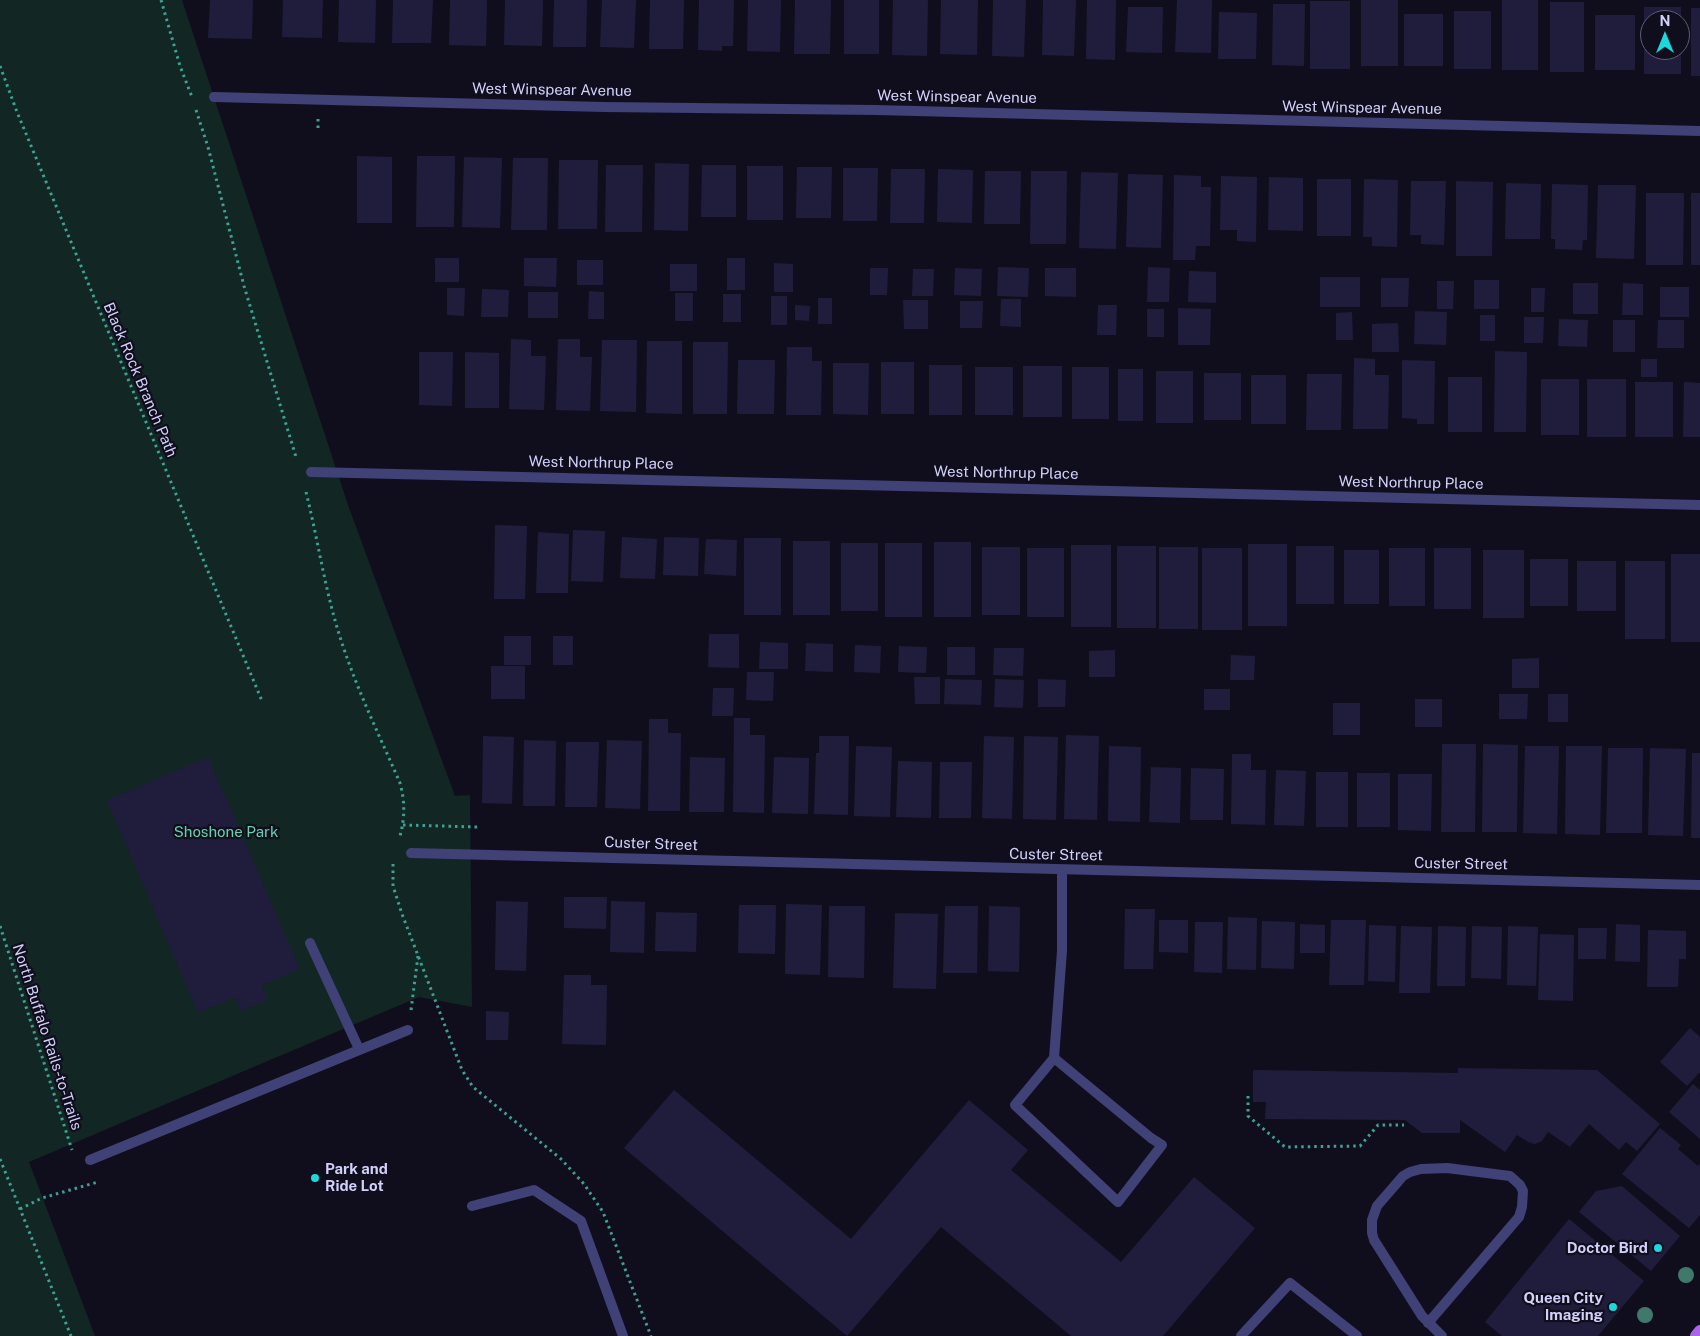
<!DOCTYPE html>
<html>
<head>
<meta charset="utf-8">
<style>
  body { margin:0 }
  #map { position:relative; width:1700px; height:1336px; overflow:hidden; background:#100e1d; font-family:"Public Sans",sans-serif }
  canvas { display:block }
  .north { position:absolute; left:1640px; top:10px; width:50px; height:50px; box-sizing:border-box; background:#100e1d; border:1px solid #5d5c75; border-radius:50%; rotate:0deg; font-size:14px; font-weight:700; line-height:20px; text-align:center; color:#d1d0f9 }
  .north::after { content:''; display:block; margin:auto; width:18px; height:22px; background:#1ad9dc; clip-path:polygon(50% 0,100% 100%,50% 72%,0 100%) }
</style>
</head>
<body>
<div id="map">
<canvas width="1700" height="1336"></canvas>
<div class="north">N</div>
</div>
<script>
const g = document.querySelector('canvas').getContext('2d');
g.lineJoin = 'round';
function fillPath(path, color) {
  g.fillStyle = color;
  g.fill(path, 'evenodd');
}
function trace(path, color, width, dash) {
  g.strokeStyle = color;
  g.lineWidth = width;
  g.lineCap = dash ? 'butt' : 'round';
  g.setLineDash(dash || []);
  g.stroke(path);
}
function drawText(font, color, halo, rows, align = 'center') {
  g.font = font + ' "Public Sans",sans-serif';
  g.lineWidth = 4.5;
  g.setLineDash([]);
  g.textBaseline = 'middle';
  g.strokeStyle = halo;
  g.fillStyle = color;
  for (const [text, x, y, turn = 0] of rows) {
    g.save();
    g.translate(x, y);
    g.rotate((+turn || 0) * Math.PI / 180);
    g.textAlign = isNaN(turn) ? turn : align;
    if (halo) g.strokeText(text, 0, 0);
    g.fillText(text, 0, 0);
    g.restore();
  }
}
fillPath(new Path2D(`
  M0,0H182L348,505L455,796L470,795L472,1007L419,997L29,1162L95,1336H0Z`), '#122624');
fillPath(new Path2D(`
  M210,0H253L252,39L208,38Z
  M283,0H323L322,38L282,37Z
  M339,0H376L375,43L338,42Z
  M393,0H433L431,43H392Z
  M450,0H487L486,46L449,45Z
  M505,0H543L542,46L504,45Z
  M554,0H587L586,47H553Z
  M602,0H636L634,48L600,47Z
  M650,0H684L683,49H649Z
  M699,0H734L733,46H722V51L698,50Z
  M748,0H781L780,52L747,51Z
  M795,0H831L830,54H794Z
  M844,0H879V54H844Z
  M893,0H928L927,56L892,55Z
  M941,0H978L977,55L940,54Z
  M993,0H1026L1024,57L992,56Z
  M1043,0H1076L1074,56L1042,55Z
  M1087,0H1116L1115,60L1086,59Z
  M1177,0H1212L1211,53L1175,52Z
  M1361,0H1398V66H1361Z
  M1502,0H1538V70H1502Z
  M1310,1H1350V69H1310Z
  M1550,2H1584V72H1550Z
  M1273,4H1305L1304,66L1272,65Z
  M1128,7H1163L1162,53L1126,52Z
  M1644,7H1681V20H1650V50H1681V74H1644Z
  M1691,8H1700V76H1691Z
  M1454,11H1491V69H1454Z
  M1219,12L1257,13L1256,59H1218Z
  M1404,14H1443V66H1404Z
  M1595,15H1635V70H1595Z
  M357,156L392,157V223H357Z
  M417,156H455L454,227H416Z
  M464,157L502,158L500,228L462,227Z
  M513,158H548L547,230H511Z
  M559,160H598L597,229H558Z
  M655,163L689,164L688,231L654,230Z
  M606,165H643L642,232H605Z
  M702,165H736V217H701Z
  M747,166H783V220H747Z
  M797,167H832L831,218H796Z
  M843,168H878L877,221H843Z
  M891,169H925L924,223H890Z
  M938,169L973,170L972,223L937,222Z
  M985,171H1021L1020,224H984Z
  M1031,171H1067L1066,244H1030Z
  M1081,172L1118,173L1116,249L1079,248Z
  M1128,174L1163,175L1161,248L1126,247Z
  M1174,175L1201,176V187H1211L1210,246H1196L1195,260H1173Z
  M1221,176L1257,177L1256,242L1237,241V230H1220Z
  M1269,177L1303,178V231L1268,230Z
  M1317,179H1351V236H1317Z
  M1364,179L1398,180L1397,247L1372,246V237H1363Z
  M1411,181H1446L1444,245L1421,244V235H1410Z
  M1456,181L1493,182L1492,256H1456Z
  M1506,183L1541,184L1540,239H1505Z
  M1552,184L1588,185L1587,240H1583L1582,250L1555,249V239H1551Z
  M1598,185H1636L1634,259L1596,258Z
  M1646,193H1684L1683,265H1646Z
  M1691,193H1700V265H1691Z
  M435,258H459V282H435Z
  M524,258H557L556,287L524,286Z
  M727,258H745V290H727Z
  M577,260H603V285H577Z
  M774,263L793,264V292H774Z
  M670,264H697V291H670Z
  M998,267L1029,268L1028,297L997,296Z
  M1148,267L1170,268L1169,302H1147Z
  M870,268H888L887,295H870Z
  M955,268L982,269L981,296L954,295Z
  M1045,268H1076V297L1045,296Z
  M913,269H934L933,296H912Z
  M1189,271L1216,272V303L1188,302Z
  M1320,277H1360V307H1320Z
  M1381,278H1409L1408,307H1381Z
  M1474,280H1499V309H1474Z
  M1437,281H1454L1453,309H1437Z
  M1573,283H1598V314H1573Z
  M1623,283L1643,284V315H1622Z
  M1660,287H1689V317H1660Z
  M447,288H465L464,316L447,315Z
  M1531,288H1545L1544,312H1531Z
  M482,289L509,290L508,317H481Z
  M589,291L604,292V319H588Z
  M528,292H558V318H528Z
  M675,293H693V321H675Z
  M723,294H741V322H723Z
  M771,296H787V325H771Z
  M818,298H832V324H818Z
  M1001,299H1021V327L1000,326Z
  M903,300H928V329H904Z
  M960,301H983L982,328H960Z
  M795,305L810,306L809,321L795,320Z
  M1098,305H1117L1116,335H1097Z
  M1178,308L1211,309L1210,345H1178Z
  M1147,309H1164V337H1147Z
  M1415,311L1447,312L1446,345L1414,344Z
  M1352,312L1353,340H1336V313Z
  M1480,315H1495V341H1480Z
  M1524,317H1544L1543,343H1524Z
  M1559,319L1588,320L1587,347L1558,346Z
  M1613,320H1635V352H1613Z
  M1658,320H1684V348H1657Z
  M1398,323L1399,352H1372V324Z
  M511,339L531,340V356H546L544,410L509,409Z
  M558,339H580V357H592L590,411L556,410Z
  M602,340H637L636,412L600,411Z
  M647,341H682V414L646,413Z
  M693,342H728L727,414H693Z
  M787,347H812V361H822L821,415H786Z
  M1495,351L1527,352L1526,432H1494Z
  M419,352H453L452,406L419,405Z
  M465,352L499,353V408H465Z
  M1354,358L1375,359V375H1389L1388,429H1353Z
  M1641,359H1657V377H1641Z
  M738,360H775L774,414H737Z
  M1402,360L1435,361L1434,424H1417V419L1402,418Z
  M881,362H914V414H881Z
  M833,363H869L868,415L833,414Z
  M929,365H962V415H929Z
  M1023,366H1062V417H1023Z
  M975,367H1013V415H975Z
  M1072,367H1109V419H1072Z
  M1118,369H1143V421H1118Z
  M1156,371H1193V423H1156Z
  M1204,373H1241V420H1204Z
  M1307,374H1342L1341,430H1306Z
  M1251,375H1286V424H1251Z
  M1448,377H1482V432H1448Z
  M1541,379H1579V435H1541Z
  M1587,379H1626V437H1587Z
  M1635,382H1673V437H1635Z
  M1684,382L1700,383V437H1683Z
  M495,525L527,526L525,599H494Z
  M573,530L605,531L603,582L571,581Z
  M538,532L569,534L568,593H536Z
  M622,537L657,539L655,579L620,578Z
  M664,537L699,538L698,576L663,575Z
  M744,538H781V615H744Z
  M706,539L737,540L736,576L704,574Z
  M793,541H830V615H793Z
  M934,542H971V617H934Z
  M841,543H878V611H841Z
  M885,543H922V617H885Z
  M1248,544H1287V626H1248Z
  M1071,545H1111V627H1071Z
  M1117,546H1156V628H1117Z
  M1296,546H1334V604H1296Z
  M982,547H1020V615H982Z
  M1159,547H1198V629H1159Z
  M1027,548H1064V617H1027Z
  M1202,548H1242V630H1202Z
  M1389,548H1425V606H1389Z
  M1434,548H1471V609H1434Z
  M1344,550H1379V604H1344Z
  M1483,550H1524V618H1483Z
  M1671,554H1700V642H1671Z
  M1530,559H1568V606H1530Z
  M1577,561H1616V611H1577Z
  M1625,561H1665V639H1625Z
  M709,634H739V668L708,667Z
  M504,636H531V665H504Z
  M553,636H573V665H553Z
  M760,642L788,643V669H759Z
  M806,643L833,644V672L805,671Z
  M855,645L881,646L880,673L854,672Z
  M899,646L927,647L926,673L898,672Z
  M947,647H975V675H947Z
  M994,648H1024L1023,676L993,675Z
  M1115,650V677H1089V651Z
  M1231,655L1255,656L1254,680H1230Z
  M1539,658V688H1512V659Z
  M491,666H525V699H491Z
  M747,672H774L773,701L746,700Z
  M914,677H940V704H915Z
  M945,679L982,680L981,705L944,704Z
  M995,679L1024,680L1023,708L994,707Z
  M1038,679L1066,680L1065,707H1038Z
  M713,688H734L733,716H712Z
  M1204,689H1230V710H1204Z
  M1499,694H1528L1527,719H1499Z
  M1548,694H1568V722H1548Z
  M1415,699H1442V727H1415Z
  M1333,703H1360V735H1333Z
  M734,718H750V735H765L764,813L733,812Z
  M649,719H668V733H681L680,811H648Z
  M1066,735L1099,736L1097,820L1064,819Z
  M483,736L514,737L512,804L482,803Z
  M819,736H849L848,815L814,814L816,753H819Z
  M984,736L1014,737L1012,819L982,818Z
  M1024,736L1058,737L1056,820L1023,819Z
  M524,740L556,741L555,806H523Z
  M607,740L642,741L640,809L605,808Z
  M566,742H599L597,807H565Z
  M1442,744H1476L1475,832H1441Z
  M1483,744L1518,745L1517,832H1482Z
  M856,746L892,747L890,817L854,816Z
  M1109,746L1141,747L1140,822L1108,821Z
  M1525,746H1559L1557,834L1523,833Z
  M1566,746H1602L1600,835L1565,834Z
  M1608,748H1643L1642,833H1606Z
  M1650,748L1686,749L1683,836L1648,835Z
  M1692,753H1700V838H1691Z
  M1232,754H1251V770H1266L1265,825L1231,824Z
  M208,757L300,969L262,985L268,1000L241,1011L235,997L198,1013L107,800Z
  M690,757L725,758L724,812H689Z
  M774,757L809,758L808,814L772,813Z
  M898,761L932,762L931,818L896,817Z
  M940,762H972L971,818H939Z
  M1151,767L1181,768L1180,823L1149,822Z
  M1191,768L1224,769L1223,820H1190Z
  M1276,770L1306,771L1304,826L1274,825Z
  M1316,772H1348V827H1316Z
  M1357,773H1390V827H1357Z
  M1398,774H1432L1431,831L1398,830Z
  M564,897H607L606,929L564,928Z
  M496,901L528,902L526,971L495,970Z
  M611,901L645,902L644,953L610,952Z
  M786,904L822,905L820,975L785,974Z
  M739,905H776L775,954L738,953Z
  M829,906H865L864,978L828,977Z
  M945,906H978L977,973H943Z
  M989,906L1020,907L1019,972L988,971Z
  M1125,909H1155L1153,969H1124Z
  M656,912L697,913L696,952L655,951Z
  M895,913L938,914L936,989L893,988Z
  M1228,917L1257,918L1256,970L1227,969Z
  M1159,920H1188V953L1159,952Z
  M1331,920H1366L1364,985H1329Z
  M1262,921L1295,922L1294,969L1261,968Z
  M1195,922H1223L1222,973L1194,972Z
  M1300,924L1325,925V953H1300Z
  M1616,924L1640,925V962L1615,961Z
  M1369,925L1396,926L1395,982L1368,981Z
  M1401,926L1432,927L1430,993H1399Z
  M1438,926L1466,927L1465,986H1437Z
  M1472,926L1502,927L1501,979L1471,978Z
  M1508,926L1538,927L1536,986L1507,985Z
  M1578,928H1607L1606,959H1578Z
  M1648,930L1686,931V959H1679L1678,987H1647Z
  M1540,934L1574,935L1573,1001L1538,1000Z
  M564,975H591V985H607L606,1045L562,1044Z
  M486,1011L509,1012L508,1040H486Z
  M1690,1028L1700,1037V1072L1687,1086L1660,1062Z
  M1458,1068L1597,1070L1660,1124L1637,1151L1626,1142L1619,1150L1589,1124L1570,1147L1548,1132L1542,1141L1535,1144L1528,1142L1517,1135L1505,1152L1460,1120V1133H1422L1405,1120L1265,1119L1266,1102H1253V1070L1458,1073Z
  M1693,1084L1700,1090V1139L1669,1112Z
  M674,1090L851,1239L969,1100L1028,1150L1011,1170L1121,1262L1194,1177L1255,1228L1163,1336H1071L941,1227L847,1336L624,1148Z
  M1660,1128L1681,1145L1678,1149L1698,1166L1700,1163V1215L1689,1228L1622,1174Z
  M1622,1186L1680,1236L1651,1271L1579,1212L1596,1191Z
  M1569,1219L1644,1281L1598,1336H1502L1485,1322Z`), '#201d3c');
trace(new Path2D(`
  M161,0L180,66L192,97
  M0,66L17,112L262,701
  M196,110L208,147L244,286L296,457
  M318,128V119
  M306,492C319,544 326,598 344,649C359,694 381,739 400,783C405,801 405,818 400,836
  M403,825L478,827
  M393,864V886L402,914L462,1070L473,1087L561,1159L584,1184L603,1212L651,1336
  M0,926L72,1150
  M411,1010L418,956
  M1248,1096V1116L1285,1147L1360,1146L1378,1125H1404
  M0,1159L71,1336
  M20,1209L42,1198L98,1182`), '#3ba393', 3, [2.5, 4]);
trace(new Path2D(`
  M310,943L359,1049
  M1054,1058L1015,1105L1118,1202L1162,1145L1151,1138L1054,1058L1062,951V870
  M90,1160L408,1030
  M472,1206L534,1190L581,1221L623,1336
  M1428,1323L1519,1217L1522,1207L1523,1191L1520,1185L1510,1176L1447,1168L1421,1169L1410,1172L1403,1176L1377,1206L1372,1220V1233L1374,1240L1422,1316L1442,1336
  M1241,1336L1290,1283L1357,1336`), '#3f4177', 10);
trace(new Path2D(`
  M214,97L604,107L876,110L1700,131
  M311,472L1700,505
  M411,853L1700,885`), '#3f4177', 10);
trace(new Path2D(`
  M1696,1336L1700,1331`), '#ad64ed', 12);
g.fillStyle = '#3f796c';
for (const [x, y] of [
  [1686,1275],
  [1645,1315]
]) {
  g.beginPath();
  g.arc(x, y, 8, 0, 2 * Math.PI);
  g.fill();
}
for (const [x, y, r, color] of [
  [315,1178,5,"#1ad9dc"],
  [1658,1248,5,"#1ad9dc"],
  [1613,1307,5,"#1ad9dc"]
]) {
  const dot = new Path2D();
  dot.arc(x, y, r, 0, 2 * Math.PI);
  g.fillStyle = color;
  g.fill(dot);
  trace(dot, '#100e1d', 2);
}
drawText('15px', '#d1d0f9', '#100e1d', [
  ["West Winspear Avenue",552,90,1],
  ["West Winspear Avenue",957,97,1],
  ["West Winspear Avenue",1362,108,1],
  ["Black Rock Branch Path",140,380,67],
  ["West Northrup Place",601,463,1],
  ["West Northrup Place",1006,473,1],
  ["West Northrup Place",1411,483,1],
  ["Custer Street",651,844,2],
  ["Custer Street",1056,855,1],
  ["Custer Street",1461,864,1],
  ["North Buffalo Rails-to-Trails",47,1037,72]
]);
drawText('15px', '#65d0ac', '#100e1d', [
  ["Shoshone Park",226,832]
]);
drawText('bold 15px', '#d1d0f9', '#100e1d', [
  ["Park and",325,1169,"left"],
  ["Ride Lot",325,1186,"left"],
  ["Doctor Bird",1648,1248],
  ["Queen City",1603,1298],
  ["Imaging",1603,1315]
], 'right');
</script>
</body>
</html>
